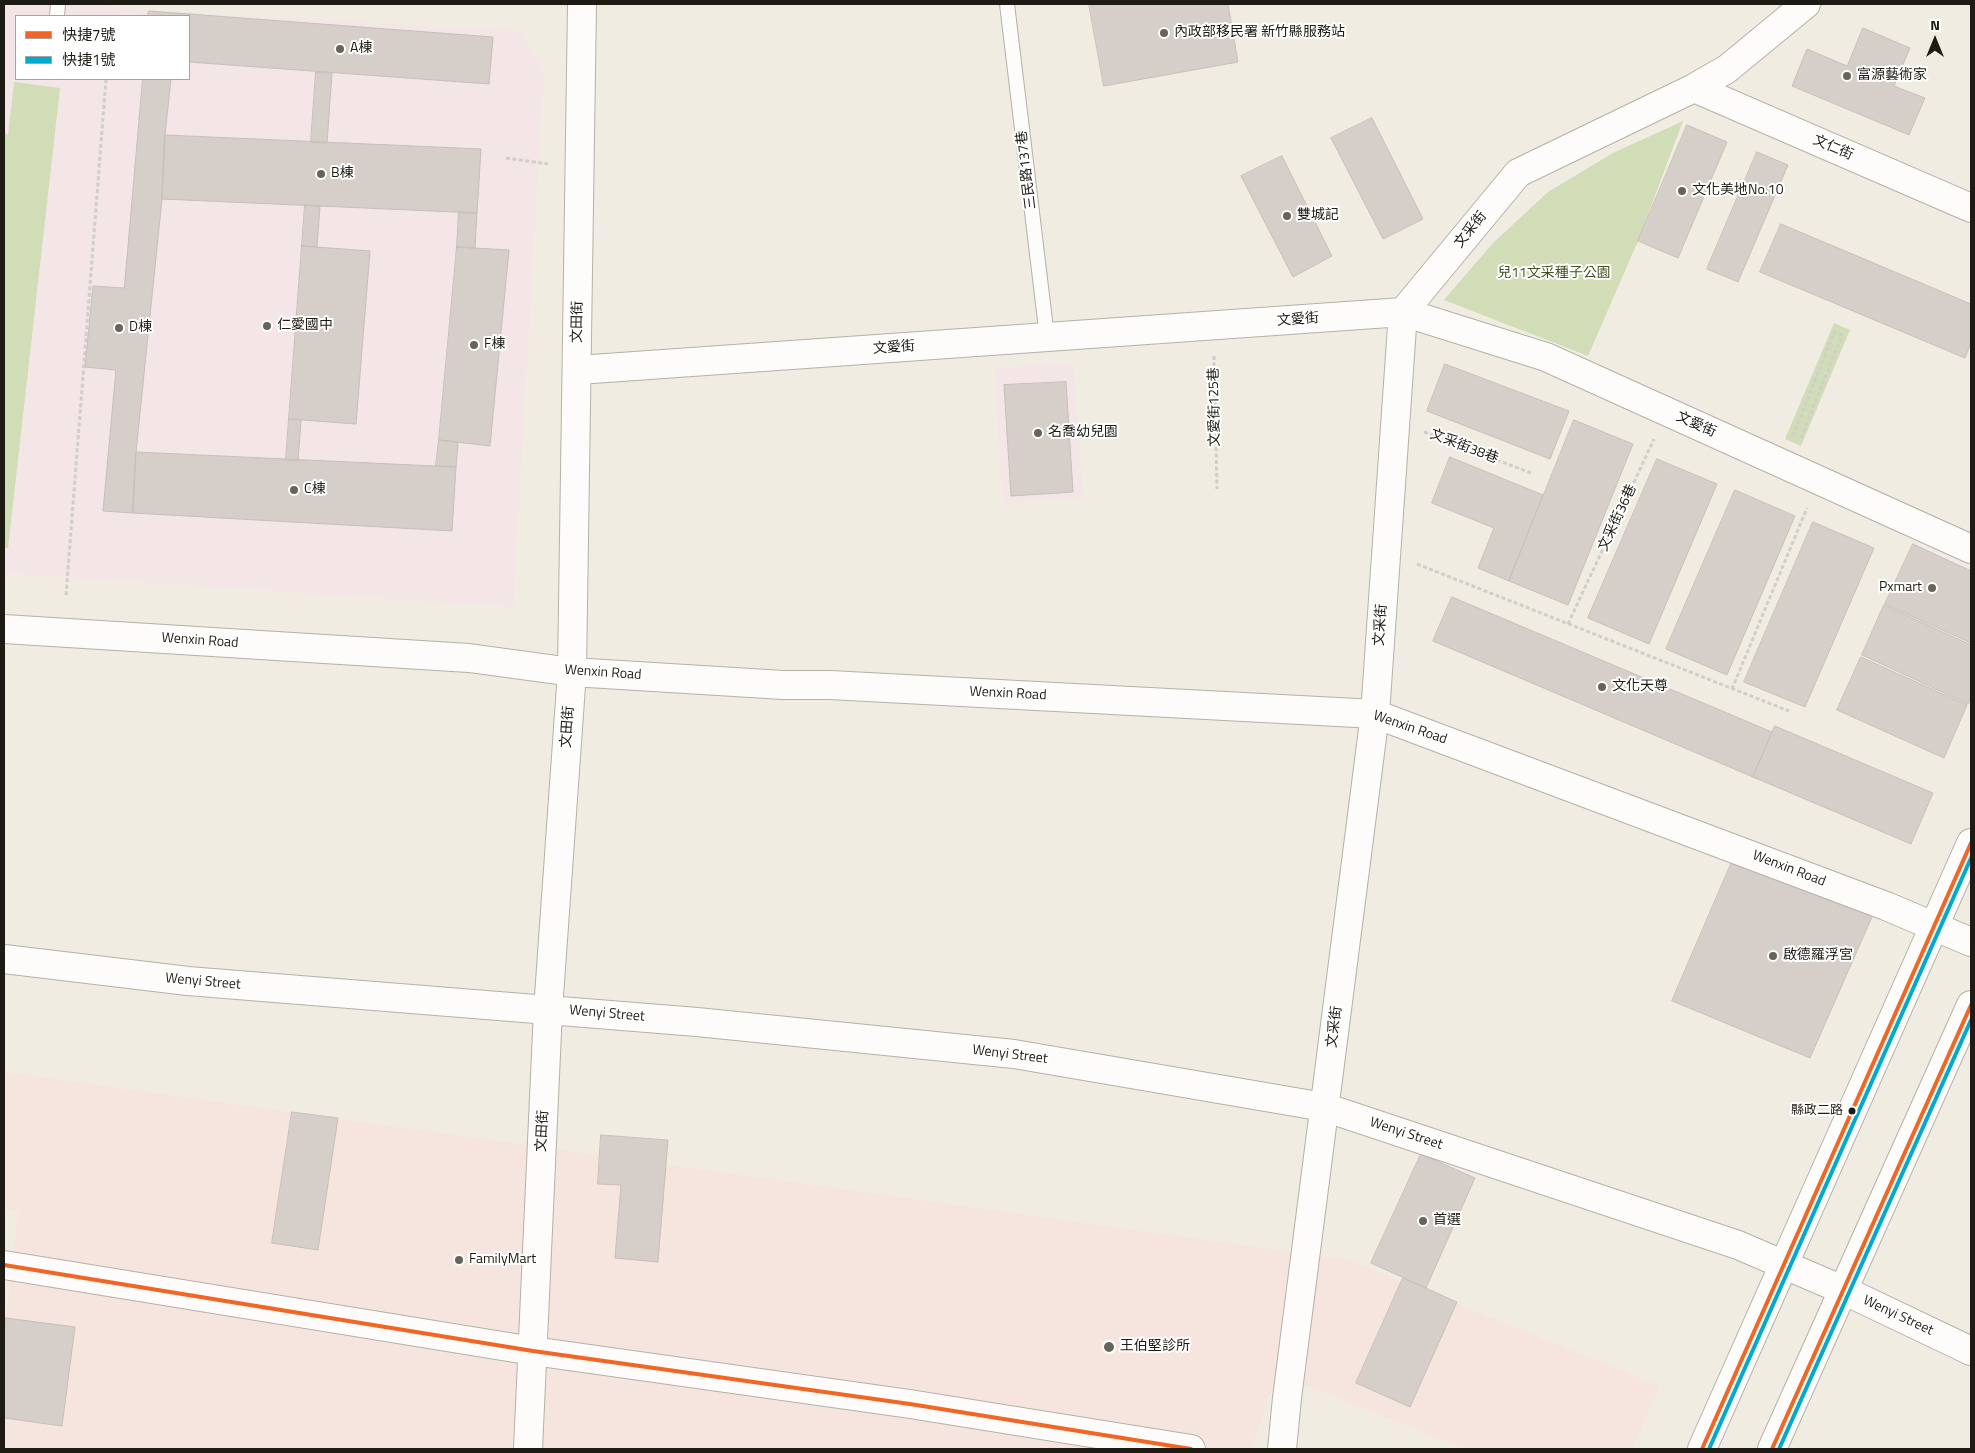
<!DOCTYPE html>
<html>
<head>
<meta charset="utf-8">
<style>
  body { margin:0 }
  #map { position:relative; width:1975px; height:1453px; overflow:hidden; background:#f1ece1; font-family:"Titillium Web","Noto Sans TC",sans-serif }
  canvas { display:block }
  .frame { position:absolute; inset:0; border:5px solid #1d1b13; pointer-events:none }
  .legend { position:absolute; left:15px; top:15px; width:175px; height:65px; box-sizing:border-box; background:#fff; border:1px solid #a5a4a1; margin:0; padding:6px 9px; list-style:none; font-size:15px; color:#1d1b13 }
  .legend li { display:flex; align-items:center; gap:10px; height:25px }
  .legend b { width:25px; border:1px solid #a5a4a1 }
  .north { position:absolute; left:1910px; top:15px; width:50px; height:50px; -webkit-text-stroke:4px #fff; paint-order:stroke; rotate:0deg; font-size:14px; font-weight:700; line-height:20px; text-align:center; color:#1d1b13 }
  .north::after { content:''; display:block; margin:auto; width:18px; height:22px; background:#1d1b13; clip-path:polygon(50% 0,100% 100%,50% 72%,0 100%) }
</style>
</head>
<body>
<div id="map">
<canvas width="1975" height="1453"></canvas>
<div class="frame"></div>
<ul class="legend">
<li><b style="height:6px;background:#f26522"></b>快捷7號</li>
<li><b style="height:6px;background:#00a9ce"></b>快捷1號</li>
</ul>
<div class="north">N</div>
</div>
<script>
const g = document.querySelector('canvas').getContext('2d');
g.lineJoin = 'round';
function fillPath(path, color) {
  g.fillStyle = color;
  g.fill(path, 'evenodd');
}
function trace(path, color, width, dash) {
  g.strokeStyle = color;
  g.lineWidth = width;
  g.lineCap = dash ? 'butt' : 'round';
  g.setLineDash(dash || []);
  g.stroke(path);
}
function drawText(font, color, halo, rows, align = 'center') {
  g.font = font + ' "Titillium Web","Noto Sans TC",sans-serif';
  g.lineWidth = 4;
  g.setLineDash([]);
  g.textBaseline = 'middle';
  g.strokeStyle = halo;
  g.fillStyle = color;
  for (const [text, x, y, turn = 0] of rows) {
    g.save();
    g.translate(x, y);
    g.rotate((+turn || 0) * Math.PI / 180);
    g.textAlign = isNaN(turn) ? turn : align;
    if (halo) g.strokeText(text, 0, 0);
    g.fillText(text, 0, 0);
    g.restore();
  }
}
fillPath(new Path2D(`
  M4,1072L1349,1260L1660,1386L1632,1449H1465L1277,1374L1251,1449H4V1336L18,1212L4,1209Z`), '#f6e5df');
fillPath(new Path2D(`
  M4,4H91L123,9L520,31L544,72L513,607L4,573ZM16,16H189V79H16Z
  M1073,363L1083,498L1003,503L994,368Z`), '#f4e5e6');
fillPath(new Path2D(`
  M14,82L60,88L8,548H4V132L8,135Z
  M1683,121L1638,241L1588,356L1444,300L1492,244L1548,192L1613,153Z
  M1834,323L1850,330L1801,446L1785,439Z`), '#d0ddb6');
const building = new Path2D(`
  M1089,4H1228L1238,62L1104,86Z
  M149,11L493,37L489,84L189,62V16H148Z
  M1863,28L1910,48L1894,86L1925,98L1909,135L1792,86L1807,49L1847,66Z
  M316,72L332,73L327,143L311,142Z
  M143,79H171L165,135L162,199L136,452L133,513L103,511L116,370L85,367L93,286L124,288Z
  M1372,118L1423,219L1383,239L1331,138Z
  M1687,125L1727,142L1678,258L1638,241Z
  M165,135L481,149L477,213L162,199Z
  M1757,152L1788,165L1738,282L1707,269Z
  M1282,156L1332,256L1293,277L1241,176Z
  M305,205L320,206L317,247L302,246Z
  M459,212L477,213L475,248L457,247Z
  M1781,224L1971,304V343L1965,358L1760,272Z
  M302,246L370,251L356,424L289,419Z
  M457,247L509,250L490,446L439,440Z
  M1445,364L1569,411L1550,459L1427,411Z
  M1066,382L1073,492L1011,496L1004,385Z
  M289,419L301,420L298,461L286,460Z
  M1574,420L1633,444L1568,605L1509,581Z
  M439,440L458,442L456,467L436,466Z
  M136,452L456,467L452,531L133,513Z
  M1450,457L1543,495L1509,581L1478,568L1494,528L1432,503Z
  M1657,459L1717,484L1649,644L1588,618Z
  M1735,490L1795,516L1727,675L1666,649Z
  M1813,522L1874,548L1805,707L1744,682Z
  M1913,544L1971,571V643L1885,604Z
  M1452,597L1772,732L1753,777L1433,641Z
  M1884,605L1971,645V697L1968,704L1862,655Z
  M1861,657L1967,705L1944,758L1837,710Z
  M1775,726L1933,793L1911,844L1753,777Z
  M1734,857L1875,910L1810,1058L1672,1001Z
  M292,1112L338,1118L318,1250L272,1243Z
  M601,1135L668,1140L658,1262L615,1258L621,1185L598,1184Z
  M1421,1154L1475,1178L1426,1288L1371,1263Z
  M1403,1278L1457,1302L1410,1407L1356,1383Z
  M6,1318L75,1327L62,1426L4,1418V1334Z`);
fillPath(building, '#d6cfc9');
trace(building, '#c7bfb9', 1);
const service = new Path2D(`
  M1007,4L1047,337
  M57,16L58,4`);
const minor = new Path2D(`
  M1694,88L1971,208
  M578,370L1403,312L1546,357L1971,549
  M4,629L469,658L572,672L783,685H830L1375,714L1886,906L1971,942
  M4,959L188,981L697,1022L1014,1054L1324,1107L1738,1245L1843,1290L1971,1351
  M528,1449L548,1010L572,672L582,4
  M1282,1449L1287,1398L1375,714L1403,312L1518,173L1694,88L1727,69L1806,4`);
const tertiary = new Path2D(`
  M4,1265L533,1351L910,1404L1191,1449
  M1702,1449L1971,843
  M1772,1449L1971,1005`);
trace(service, '#b4b1a8', 16);
trace(minor, '#b4b1a8', 30);
trace(tertiary, '#b4b1a8', 30);
trace(new Path2D(`
  M506,158L548,164
  M1214,356L1217,489
  M1424,432L1531,473
  M1793,436L1834,332L1842,335L1801,438
  M1417,564L1789,711
  M66,595L106,79
  M1568,624L1654,439
  M1732,689L1807,508`), '#d0cecb', 3, [4, 2.5]);
trace(service, '#fdfcfa', 14);
trace(minor, '#fdfcfa', 28);
trace(tertiary, '#fdfcfa', 28);
trace(new Path2D(`
  M4,1265L533,1351L910,1404L1191,1449
  M1702,1449L1971,843
  M1772,1449L1971,1005`), '#f26522', 4);
trace(new Path2D(`
  M1709,1449L1971,858
  M1779,1449L1971,1020`), '#00a9ce', 4);
for (const [x, y, r, color] of [
  [1164,33,5,"#67645b"],
  [340,49,5,"#67645b"],
  [1847,76,5,"#67645b"],
  [321,174,5,"#67645b"],
  [1682,191,5,"#67645b"],
  [1287,216,5,"#67645b"],
  [267,326,5,"#67645b"],
  [119,328,5,"#67645b"],
  [474,345,5,"#67645b"],
  [1038,433,5,"#67645b"],
  [294,490,5,"#67645b"],
  [1932,588,5,"#67645b"],
  [1602,687,5,"#67645b"],
  [1773,956,5,"#67645b"],
  [1852,1111,4.5,"#1d1b13"],
  [1423,1221,5,"#67645b"],
  [459,1260,5,"#67645b"],
  [1109,1347,6,"#67645b"]
]) {
  const dot = new Path2D();
  dot.arc(x, y, r, 0, 2 * Math.PI);
  g.fillStyle = color;
  g.fill(dot);
  trace(dot, '#fff', 2);
}
drawText('13px', '#1d1b13', '#fff', [
  ["縣政二路",1843,1111]
], 'right');
drawText('14px', '#1d1b13', '#fff', [
  ["內政部移民署 新竹縣服務站",1174,33],
  ["A棟",350,49],
  ["富源藝術家",1857,76],
  ["B棟",331,174],
  ["文化美地No.10",1692,191],
  ["雙城記",1297,216],
  ["仁愛國中",277,326],
  ["D棟",129,328],
  ["F棟",484,345],
  ["名喬幼兒園",1048,433],
  ["C棟",304,490],
  ["Pxmart",1922,588,"right"],
  ["文化天尊",1612,687],
  ["啟德羅浮宮",1783,956],
  ["首選",1433,1221],
  ["FamilyMart",469,1260],
  ["王伯堅診所",1120,1347]
], 'left');
drawText('14px', '#1d1b13', '#fff', [
  ["文仁街",1833,148,23],
  ["三民路137巷",1027,170,-97],
  ["文采街",1471,230,-51],
  ["文愛街",1298,320,-4],
  ["文田街",578,322,-89],
  ["文愛街",894,348,-4],
  ["文愛街125巷",1215,407,-91],
  ["文愛街",1696,425,24],
  ["文采街38巷",1464,447,21],
  ["文采街36巷",1618,518,-65],
  ["文采街",1381,625,-86],
  ["Wenxin Road",200,641,4],
  ["Wenxin Road",603,673,4],
  ["Wenxin Road",1008,694,3],
  ["文田街",568,727,-86],
  ["Wenxin Road",1410,728,19],
  ["Wenxin Road",1789,869,21],
  ["Wenyi Street",203,982,5],
  ["Wenyi Street",607,1014,5],
  ["文采街",1335,1027,-83],
  ["Wenyi Street",1010,1055,7],
  ["文田街",543,1131,-87],
  ["Wenyi Street",1406,1134,18],
  ["Wenyi Street",1898,1316,25]
]);
drawText('14px', '#3d521d', '#fff', [
  ["兒11文采種子公園",1554,274]
]);
</script>
</body>
</html>
